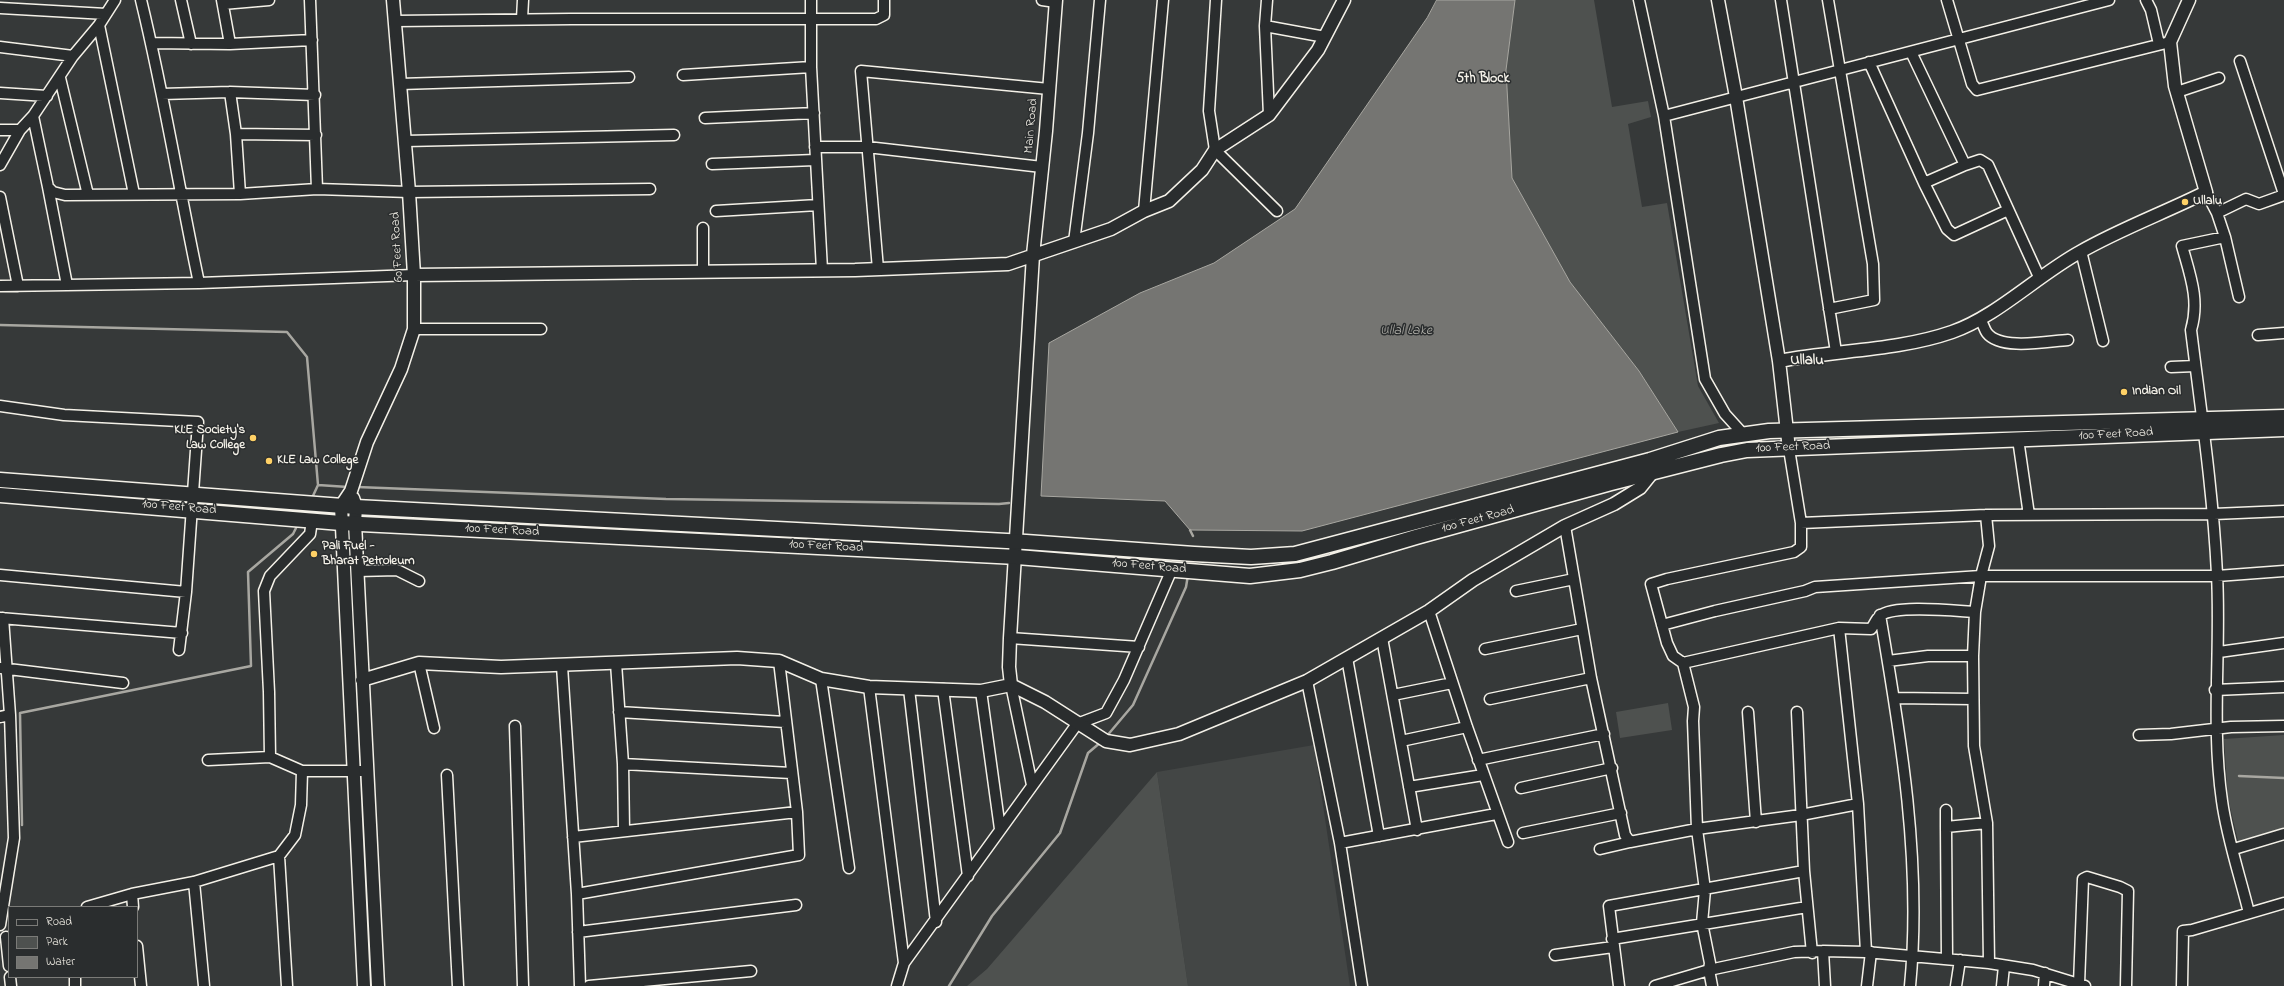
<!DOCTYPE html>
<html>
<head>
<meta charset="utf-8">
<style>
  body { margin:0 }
  #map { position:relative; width:2284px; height:986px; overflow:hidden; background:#363939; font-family:"Indie Flower",sans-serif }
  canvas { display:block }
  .legend { position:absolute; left:8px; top:906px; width:130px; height:72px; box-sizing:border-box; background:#2a2d2e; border:1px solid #7b7b78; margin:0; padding:5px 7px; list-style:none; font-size:12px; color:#f4f1e8 }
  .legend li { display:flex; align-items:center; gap:8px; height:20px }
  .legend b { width:20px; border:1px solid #7b7b78 }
</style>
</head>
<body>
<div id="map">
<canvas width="2284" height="986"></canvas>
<ul class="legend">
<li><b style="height:5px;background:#2a2d2e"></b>Road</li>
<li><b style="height:11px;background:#4e514f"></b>Park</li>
<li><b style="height:11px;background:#757572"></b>Water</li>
</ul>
</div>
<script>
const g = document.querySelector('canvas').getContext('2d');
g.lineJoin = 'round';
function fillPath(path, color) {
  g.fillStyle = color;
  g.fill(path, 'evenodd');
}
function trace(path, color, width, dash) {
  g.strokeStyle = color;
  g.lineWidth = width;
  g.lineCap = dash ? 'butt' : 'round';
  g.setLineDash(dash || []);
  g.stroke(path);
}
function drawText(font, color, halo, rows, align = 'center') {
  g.font = font + ' "Indie Flower",sans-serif';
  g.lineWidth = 3;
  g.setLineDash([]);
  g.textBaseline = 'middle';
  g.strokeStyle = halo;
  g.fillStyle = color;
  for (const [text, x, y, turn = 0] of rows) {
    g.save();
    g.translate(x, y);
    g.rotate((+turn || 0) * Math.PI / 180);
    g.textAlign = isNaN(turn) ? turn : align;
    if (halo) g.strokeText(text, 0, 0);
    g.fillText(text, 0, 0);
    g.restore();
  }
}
fillPath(new Path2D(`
  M1314,745L1350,986H1188L1157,772Z`), '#434645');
fillPath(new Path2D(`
  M1515,0H1594L1612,107L1648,101L1651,117L1628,124L1642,207L1667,203L1698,386L1719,423L1678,432L1639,371L1570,282L1512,178L1506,70Z
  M1668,703L1672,730L1620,738L1616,712Z
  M2284,735V828L2238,841L2228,798L2224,739Z
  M1157,772L1188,986H967L987,969Z`), '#4e514f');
const water = new Path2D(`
  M1437,0H1515L1506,70L1512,178L1570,282L1639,371L1678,432L1302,531L1190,530L1165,501L1041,496L1049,343L1140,293L1214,263L1295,209L1427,18Z`);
fillPath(water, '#757572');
trace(water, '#a8a7a1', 1);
trace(new Path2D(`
  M0,325L287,332L307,357L318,485L348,487
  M357,487L666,499L999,504L1009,503
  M312,498L318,485
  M1190,530L1193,536
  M1106,737L1133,705L1186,587L1188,575
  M2239,776L2284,778
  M22,825L20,713L251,666L248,572L293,534L298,524
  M949,986L992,916L1060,833L1088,753L1101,742`), '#a8a7a1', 2.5);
const minor = new Path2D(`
  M141,0C164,94 179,189 199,283
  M181,0L191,44
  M222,0L230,44
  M310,0L317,189
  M811,0V67L822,270
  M1042,0L1056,2
  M1216,0L1209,111L1215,150L1277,211
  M1267,0L1265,26L1269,115
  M1639,0L1664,116L1705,379L1725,414L1744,435
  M1781,0L1836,352
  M1828,0L1873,264L1874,300L1829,309
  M1947,0L1972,84L1977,90L2170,42
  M2146,0L2151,10L2159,44
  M223,4L269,0
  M0,8L106,14
  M522,19L523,0
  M395,21L571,19H876L884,15V0
  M99,25L134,194
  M1265,26L1325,37
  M152,43L230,44L312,40
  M0,47L73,56
  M2240,61L2284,194
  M1869,62L1924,183L1965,165L1911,52
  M683,75L811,67
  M60,78L88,195
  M400,84L629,77
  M230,92L236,134L240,194
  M2177,92L2219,78
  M0,93L47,96
  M162,94L230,92L315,95
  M33,116L48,187L53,192L65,195L240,194L317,189L409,192L650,189
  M1664,116L2109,0
  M705,118L814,113
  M0,130H20
  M236,134L316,135
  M405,141L674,135
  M815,147H867L1042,167
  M712,164L815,160
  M0,165L20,130L33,116L73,56L99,25L115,0
  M1965,165L1980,160L1988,165L2039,277
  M1924,183L1947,229L1954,235L2008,210
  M48,187L67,285
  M2206,192L2217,213L2246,199L2259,204L2284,195
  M0,197L18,286
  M716,211L818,205
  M1144,211L1163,0
  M2217,213L2225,237L2239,297
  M2225,237L2182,246C2190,275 2200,300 2191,330C2201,411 2213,492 2217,574C2221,650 2211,725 2222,801C2227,838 2240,876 2249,913
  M1074,242L1088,133L1100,0
  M2081,251L2103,341
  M878,269L861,71L1049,89
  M703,271V228
  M0,286L199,283L414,275
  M1980,319C1983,323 1984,329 1987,333C2001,351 2049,341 2068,340
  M414,329H541
  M2258,335L2284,333
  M2171,367L2195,366
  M0,406L64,415L198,422L186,592L179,650
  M2018,439L2029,515
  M1789,449L1801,523
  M1565,526L1591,678L1625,835L1630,842L1697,829L1801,815L1858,804
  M357,571L397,570L419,581
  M0,575L186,592
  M1516,591L1574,579
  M1429,611L1467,727L1508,842
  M1975,612L1981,576L1989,546L1986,515
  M1880,615C1901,737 1922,863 1910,986
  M0,618L182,633
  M1662,625L1715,611L1805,591L1815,587L1981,576H2217L2284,571
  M1839,628L1858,804L1866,952
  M1010,638L1139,647
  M1382,638L1417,830
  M1485,649L1582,629
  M2219,652L2284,643
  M1347,658L1379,836
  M1888,661L1928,656H1973
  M419,663L434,728
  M616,663L623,764L624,830
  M1683,663L1839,628L1871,629C1874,625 1876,619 1880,616C1894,604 1956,611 1975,612L1973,656L1974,746L1987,823L1989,963
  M562,666L577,894L580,986
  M0,668L123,683
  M821,679L849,868
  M1307,681L1340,843L1362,986
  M1011,685L1032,785
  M869,687L904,963
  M909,689L936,922
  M943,689L968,876
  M2215,690L2284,687
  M981,691L1000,829
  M1393,695L1452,683
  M1894,698L1973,699
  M1490,699L1591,678
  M619,712L785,722
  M1748,712L1756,822
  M1797,712L1804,871L1812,953
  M0,717L10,715
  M515,726L523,986
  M2139,735L2171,734L2231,727L2284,726
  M1401,741L1467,727
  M270,757L269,692L264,591L270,576L310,534L312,521
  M208,760L270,757L302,771
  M1478,760L1604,734
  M623,764L791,773
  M447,775L458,986
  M1409,787L1483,775
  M1521,788L1612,768
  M1946,810V827L1987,823
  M1946,827L1947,959
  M1523,833L1621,813
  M573,837L797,812
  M1340,843L1496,814
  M1600,849L1630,842
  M2234,849L2284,834
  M194,882L204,986
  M132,894L133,907
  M577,894L799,855L797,812L779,661
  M87,907L132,894L194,882L279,856
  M0,925L14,838L10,715L3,618
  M578,932L796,905
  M6,937L9,966
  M1612,939L1807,907
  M137,946L141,986
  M1823,951L1825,986
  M1555,955L1613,947
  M10,977L11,986
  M75,977V986
  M2079,984L2083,879L2087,877L2120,887L2128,891L2126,986
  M287,986L279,856L295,835L301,805L302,771H367
  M589,986L751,971
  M897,986L904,963L1077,724L1106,713L1124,680L1172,569
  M1619,986L1609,906L1804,871
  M1655,986L1709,970L1794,952L1823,951L1866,952L1989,963L2033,970L2085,986
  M1712,986L1709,970L1710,963L1702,923L1705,890L1697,829L1693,721L1694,707L1683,663L1673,656L1667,643L1651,584L1667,579L1794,552L1801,547V523L1986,515L2214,514L2284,511
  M1867,986L1871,952
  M1956,986L1960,960
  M2002,986L2004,966
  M2044,986L2045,973
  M2182,986L2183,931L2192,930L2284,903`);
const tertiary = new Path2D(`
  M1718,0L1736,97L1779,361
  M414,275L855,270L1008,264L1111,229L1144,211L1169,201L1202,170L1215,150L1269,115L1318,50L1344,0
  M1789,449L1779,361C1836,350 1897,351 1952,332C1996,317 2038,275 2080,252C2120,229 2164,213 2206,192L2175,86L2170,42L2189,0
  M353,498L356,507L355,523L378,986
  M362,680L419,663L501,667L737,658L779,661L821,679L869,687L981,691L1011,685L1045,702L1106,741L1130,745L1179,734L1307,681L1429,611L1473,580L1565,526L1614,504L1640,488L1652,473V469
  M1011,685L1009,667L1010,638L1033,255L1046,131L1056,0
  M364,986L341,506L351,491L367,442L401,369L414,329V275L409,192L393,0`);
const secondary = new Path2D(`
  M0,480L356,507L1026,542L1194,554L1251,557L1295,554L1650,460L1719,438L1769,431L2284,417
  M0,495L341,523L1017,557L1250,576L1300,570L1332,562L1416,537L1611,483L1721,455L1747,450L2284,429`);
trace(minor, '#f4f1e8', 13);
trace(tertiary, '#f4f1e8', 15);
trace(secondary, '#f4f1e8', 17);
trace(minor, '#2a2d2e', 10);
trace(tertiary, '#2a2d2e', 12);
trace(secondary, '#2a2d2e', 14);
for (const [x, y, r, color] of [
  [2185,202,4,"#ffd166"],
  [2124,392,4,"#ffd166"],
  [253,438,4,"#ffd166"],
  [269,461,4,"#ffd166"],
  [314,554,4,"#ffd166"]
]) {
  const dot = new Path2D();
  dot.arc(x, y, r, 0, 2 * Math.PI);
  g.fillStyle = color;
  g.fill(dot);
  trace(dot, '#2a2d2e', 1.5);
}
drawText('13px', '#f4f1e8', '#2a2d2e', [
  ["Main Road",1032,126,-85],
  ["60 Feet Road",398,247,-93],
  ["100 Feet Road",2116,435,-3],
  ["100 Feet Road",1793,448,-2],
  ["100 Feet Road",179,508,5],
  ["100 Feet Road",1478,520,-15],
  ["100 Feet Road",502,531,3],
  ["100 Feet Road",826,547,3],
  ["100 Feet Road",1149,567,5]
]);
drawText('bold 13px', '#f4f1e8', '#2a2d2e', [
  ["Ullalu",2193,202],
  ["Indian Oil",2132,392],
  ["KLE Society's",245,431,"right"],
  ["Law College",245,446,"right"],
  ["KLE Law College",277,461],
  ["Pali Fuel -",322,547],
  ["Bharat Petroleum",322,562]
], 'left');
drawText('bold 14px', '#f4f1e8', '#2a2d2e', [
  ["5th Block",1483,80]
]);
drawText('italic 14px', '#b4b3ad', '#2a2d2e', [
  ["Ullal Lake",1406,332]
]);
drawText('bold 15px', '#f4f1e8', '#2a2d2e', [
  ["Ullalu",1807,362]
]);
</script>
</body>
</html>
